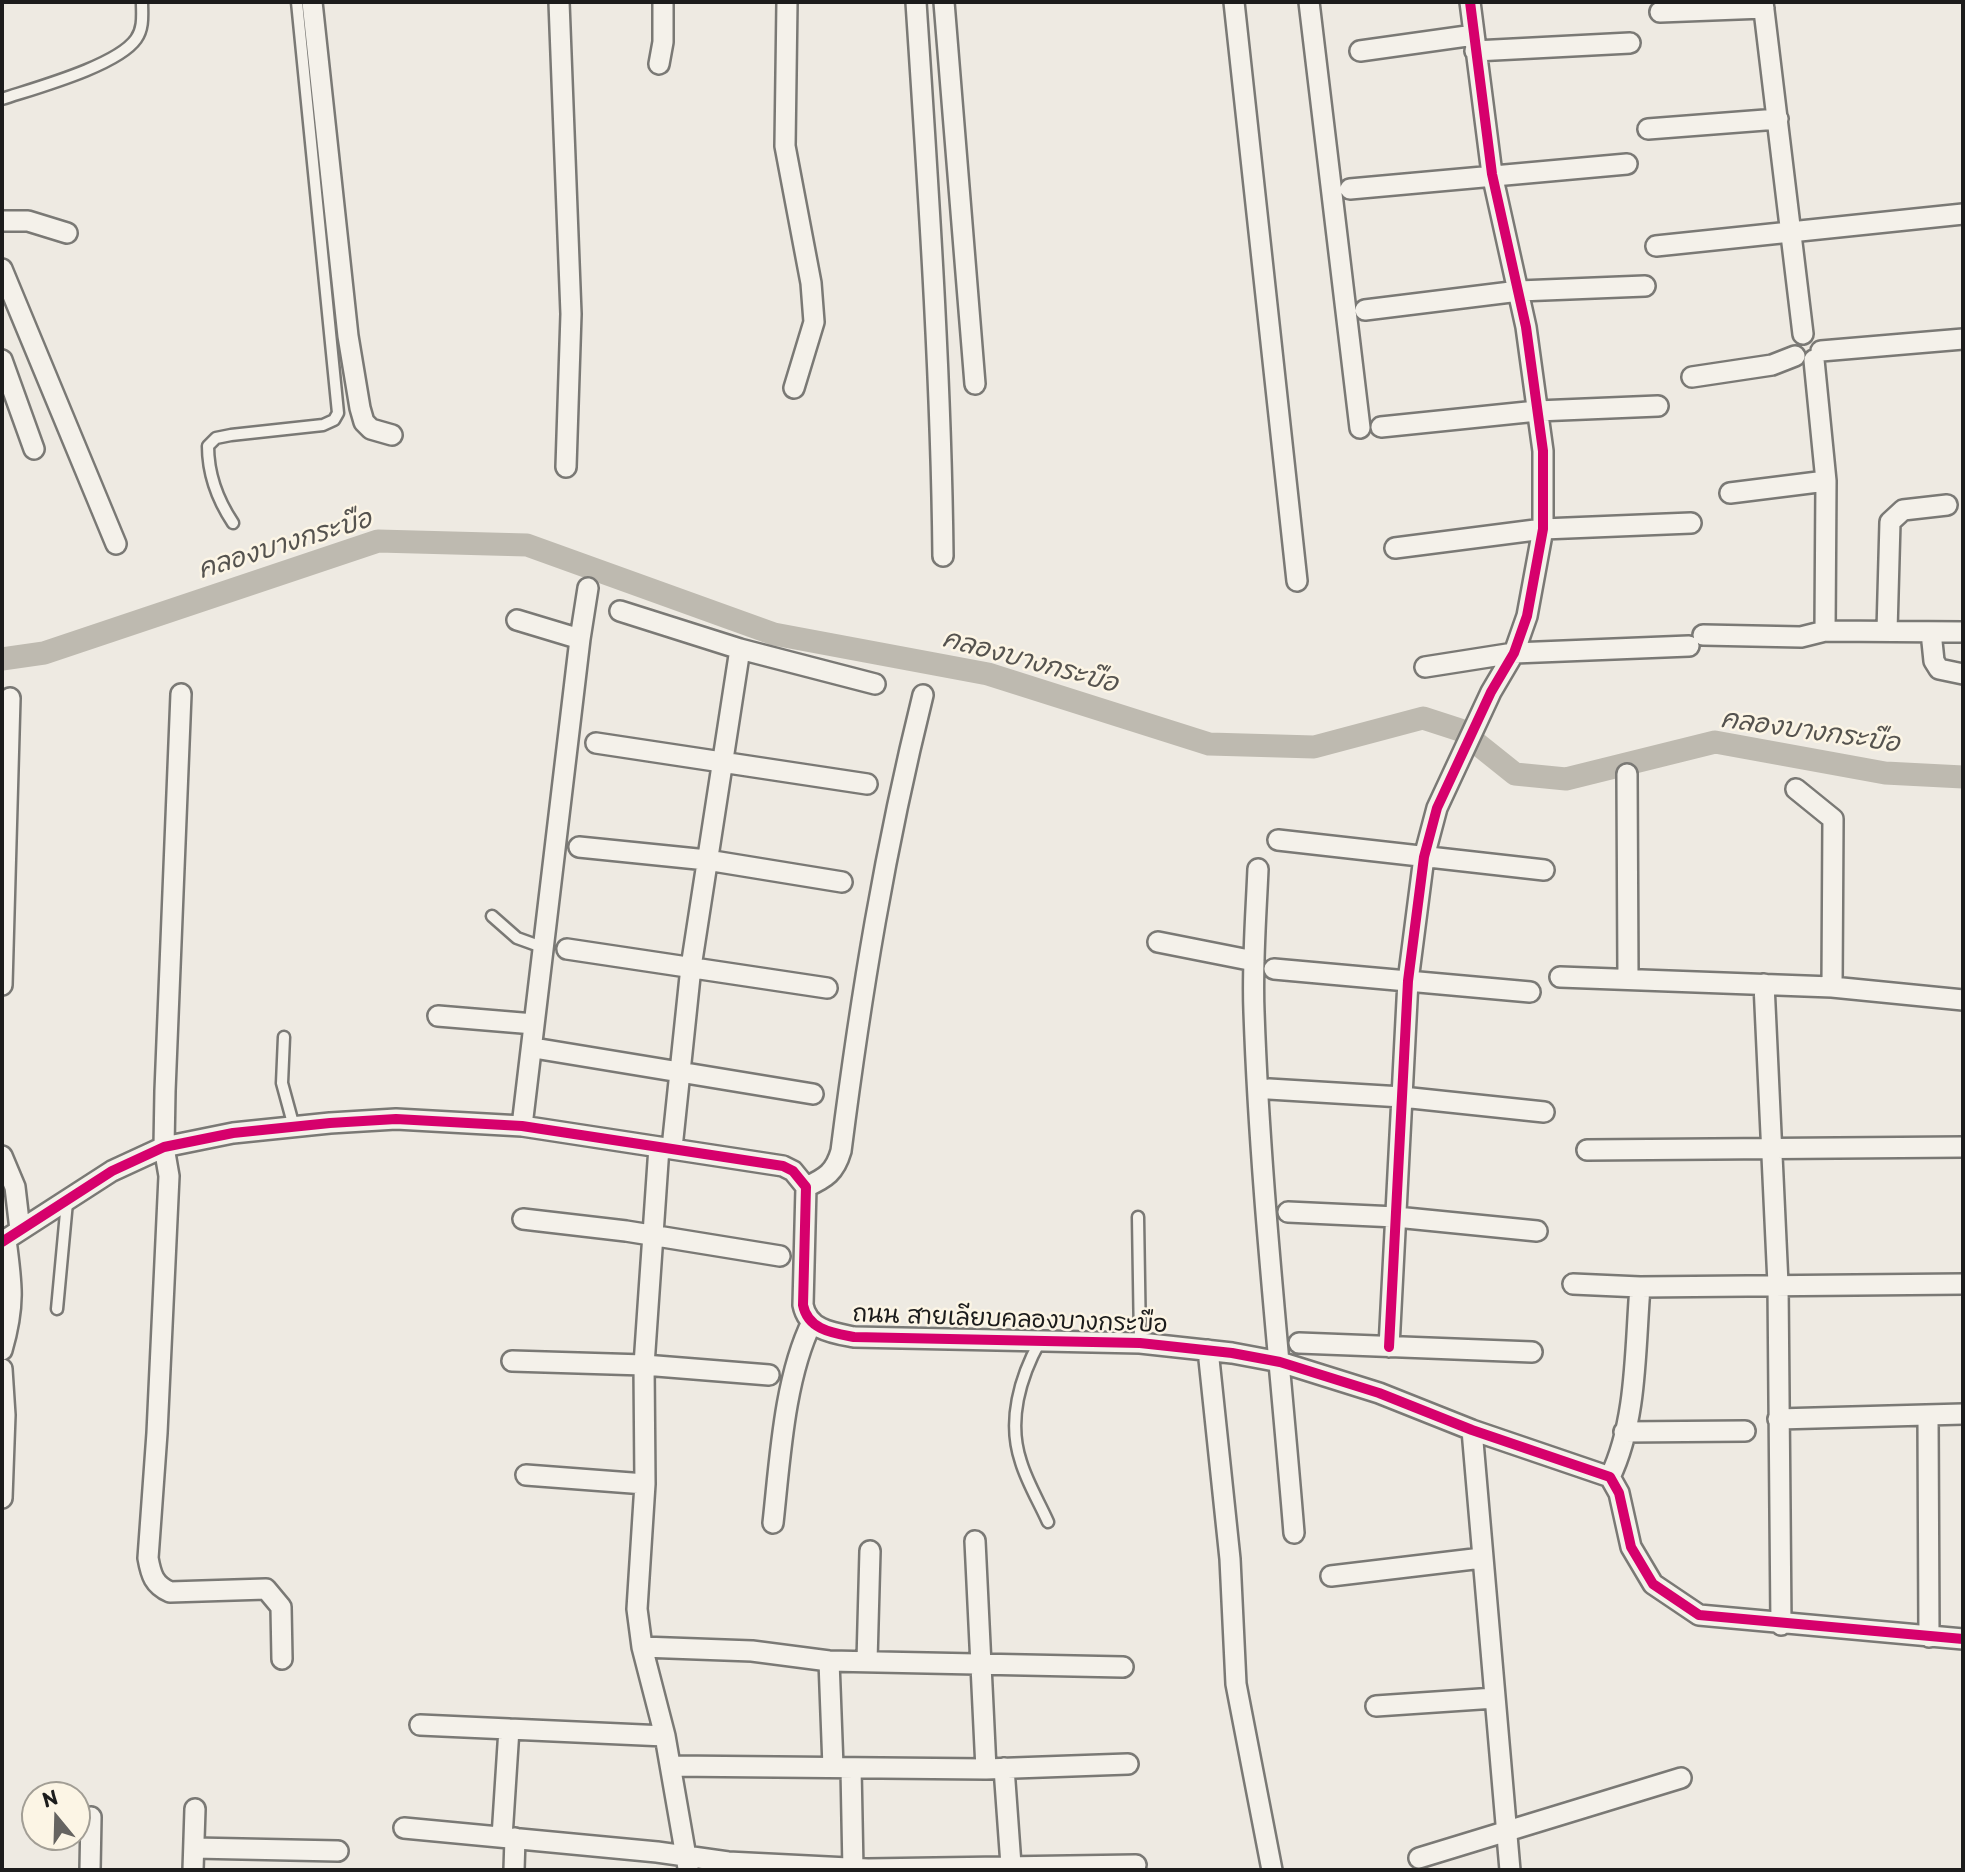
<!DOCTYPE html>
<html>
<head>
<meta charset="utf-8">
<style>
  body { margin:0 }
  #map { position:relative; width:1965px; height:1872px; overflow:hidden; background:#eeeae2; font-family:"Playpen Sans",sans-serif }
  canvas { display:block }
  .frame { position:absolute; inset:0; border:4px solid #1c1c1c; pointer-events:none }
  .north { position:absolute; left:21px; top:1781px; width:70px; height:70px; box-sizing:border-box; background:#fcf5e5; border:2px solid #a29e95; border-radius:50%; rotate:341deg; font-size:19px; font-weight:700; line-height:28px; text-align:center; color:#1c1c1c }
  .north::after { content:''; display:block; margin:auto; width:24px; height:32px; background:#666461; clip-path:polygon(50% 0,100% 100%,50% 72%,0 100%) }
</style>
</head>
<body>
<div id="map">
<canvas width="1965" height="1872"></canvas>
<div class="frame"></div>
<div class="north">N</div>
</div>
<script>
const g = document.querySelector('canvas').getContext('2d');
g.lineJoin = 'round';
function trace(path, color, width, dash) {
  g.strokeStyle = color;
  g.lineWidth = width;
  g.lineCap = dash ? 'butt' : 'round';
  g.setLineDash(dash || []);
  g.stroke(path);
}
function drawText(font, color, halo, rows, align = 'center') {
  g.font = font + ' "Playpen Sans","Playpen Sans Thai",sans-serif';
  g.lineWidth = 5;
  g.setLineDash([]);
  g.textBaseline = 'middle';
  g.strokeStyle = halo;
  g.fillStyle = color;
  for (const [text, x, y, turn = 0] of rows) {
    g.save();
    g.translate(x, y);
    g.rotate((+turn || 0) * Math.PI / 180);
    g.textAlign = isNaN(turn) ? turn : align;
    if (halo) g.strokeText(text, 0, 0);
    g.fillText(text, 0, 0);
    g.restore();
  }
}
trace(new Path2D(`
  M2,659L44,653L378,541L527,545L774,634L988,674L1209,744L1314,747L1423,718L1460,730L1515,774L1566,779L1715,742L1885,773L1963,777`), '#bebab0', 23);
const service = new Path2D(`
  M2,99C35,88 117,66 136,39C144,28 142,14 142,2
  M233,523C217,499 208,474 208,446L216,438L231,435L323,425L334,420L338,413L297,2
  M492,916L517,938L542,947
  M284,1037L282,1083L294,1127
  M1138,1217L1140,1343
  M57,1309L67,1202
  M1040,1341C1020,1377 1007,1421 1021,1462C1027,1482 1039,1502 1048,1522`);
const minor = new Path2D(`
  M312,2L348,336L360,408L364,422L371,429L392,435
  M559,2L571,314L566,467
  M787,2L785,146L811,283L814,322L794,388
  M916,2C928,186 941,371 943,556
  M944,2L975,384
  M1234,2L1297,581
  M1309,2L1360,428
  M1763,2L1803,334
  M1660,12L1764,8
  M1360,51L1474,35
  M1475,51L1630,43
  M659,64L663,42V2
  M1648,129L1778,119
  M1350,189L1627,164
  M2,221H28L67,233
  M1656,246L1963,214
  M2,269L116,544
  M1365,310L1519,291L1645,286
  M1821,351L1963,339
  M2,360L34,449
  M1692,377L1772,365L1795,356
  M1381,427L1537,411L1658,406
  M1730,493L1826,481
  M1395,548L1543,529L1691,523
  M620,611L740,649L875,684
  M517,620L580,639L522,1126
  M1825,631L1963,632
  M1887,631L1890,522L1903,510L1947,505
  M1931,632L1934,661L1939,669L1963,674
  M1703,635L1801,637L1825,631L1826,481L1814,360
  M580,639L588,588
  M1425,667L1514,653L1689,646
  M181,694L165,1091L164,1147L169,1176L157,1433L148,1558C151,1575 154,1585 170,1592L266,1589L281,1607L282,1659
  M596,743L867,784
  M1627,774L1628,978
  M1796,789L1833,819L1832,987
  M1278,840L1544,870
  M579,847L707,860L842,882
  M1258,869C1256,916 1252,965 1254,1012C1260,1186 1280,1360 1294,1533
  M1158,942L1254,961
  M567,949L827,988
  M1274,969L1530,992
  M1560,977L1832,987L1963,1000
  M1764,984L1778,1284L1781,1625
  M2,985L10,698
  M438,1016L534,1024
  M540,1049L813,1094
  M1269,1089L1402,1097L1544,1112
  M659,1147L644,1365L645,1484L637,1609L642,1647L665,1736L688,1868
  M672,1148L691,967L740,649
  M1587,1150L1963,1147
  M2,1156L15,1187L20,1230
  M806,1187C826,1178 835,1172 841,1151C861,994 885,848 923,695
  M1288,1212L1396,1217L1537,1231
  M523,1219L626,1231L780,1256
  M2,1242L112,1171L164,1147L233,1133L330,1123L396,1119L522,1126L783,1166L793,1171L806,1187L803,1305C808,1330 833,1333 854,1337L1140,1343L1232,1353L1280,1362L1379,1393L1472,1430L1610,1477L1619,1493L1631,1547L1653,1584L1699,1615L1963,1639
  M1573,1284L1640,1287L1963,1284
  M1299,1343L1532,1352
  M1389,1347L1408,981L1424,857L1437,808L1491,692L1514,653L1527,616L1543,529V451L1526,327L1492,174L1470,2
  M2,1350C15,1306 12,1284 6,1240
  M1208,1350L1230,1559L1236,1684L1272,1870
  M512,1361L644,1365L769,1375
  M2,1369L5,1415L2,1498
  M1928,1415L1929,1637
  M1778,1419L1963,1414
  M1472,1430L1510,1870
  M1624,1432L1745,1431
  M526,1475L645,1484
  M1610,1477C1637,1421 1635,1349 1640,1287
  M773,1523C780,1460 784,1379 812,1322
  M975,1541L986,1769
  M1331,1576L1482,1558
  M642,1647L752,1651L829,1661L1123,1667
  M829,1661L833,1767
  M867,1661L870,1551
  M1376,1706L1495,1698
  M420,1725L665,1736
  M671,1766L986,1769L1128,1764
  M851,1768L853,1870
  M1004,1768L1011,1865
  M404,1828L657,1852L728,1862L868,1869L1136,1865
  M502,1837L509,1729
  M194,1848L338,1851
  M1419,1858L1681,1778
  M90,1870L91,1817
  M193,1870L195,1809
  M514,1870L515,1838`);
trace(service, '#7a7975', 15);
trace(minor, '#7a7975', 24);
trace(service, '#f4f1ea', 10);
trace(minor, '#f4f1ea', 19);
trace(new Path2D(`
  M2,1242L112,1171L164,1147L233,1133L330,1123L396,1119L522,1126L783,1166L793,1171L806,1187L803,1305C808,1330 833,1333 854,1337L1140,1343L1232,1353L1280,1362L1379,1393L1472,1430L1610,1477L1619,1493L1631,1547L1653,1584L1699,1615L1963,1639
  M1389,1347L1408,981L1424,857L1437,808L1491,692L1514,653L1527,616L1543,529V451L1526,327L1492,174L1470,2`), '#d6006c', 10);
drawText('24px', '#1c1c1c', '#fcf5e5', [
  ["ถนน สายเลียบคลองบางกระบือ",1010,1320,2]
]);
drawText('italic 26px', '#55534f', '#fcf5e5', [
  ["คลองบางกระบือ",285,545,-17],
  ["คลองบางกระบือ",1030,662,15],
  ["คลองบางกระบือ",1810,732,8]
]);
</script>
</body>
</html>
